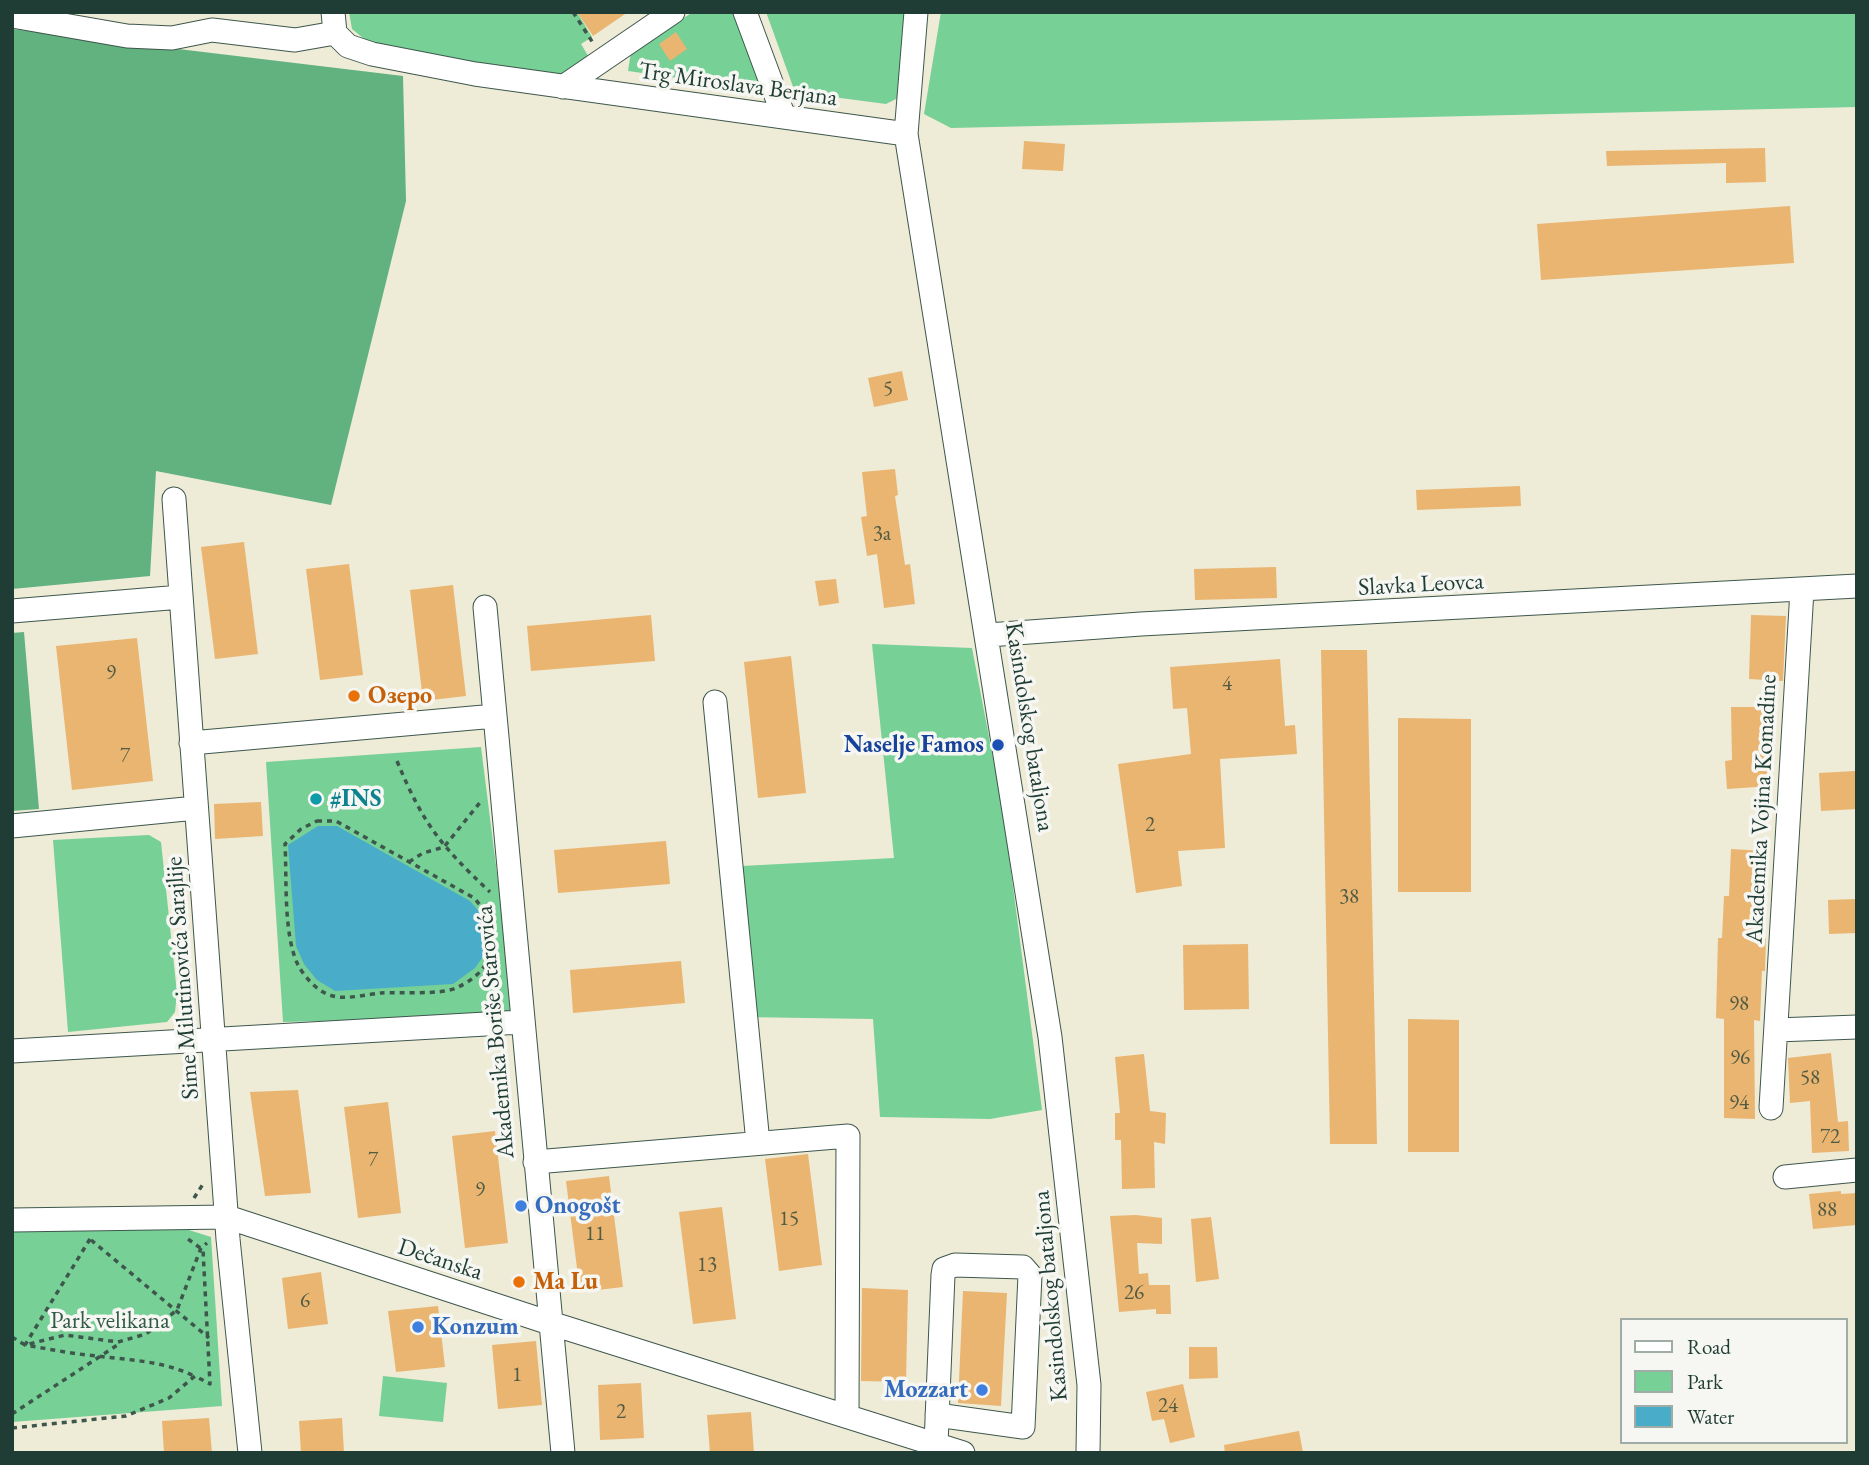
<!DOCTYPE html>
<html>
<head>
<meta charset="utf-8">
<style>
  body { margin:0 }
  #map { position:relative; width:1869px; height:1465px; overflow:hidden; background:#eeebd7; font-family:"EB Garamond",serif }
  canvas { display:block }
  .frame { position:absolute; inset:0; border:14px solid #1f3d34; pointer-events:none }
  .legend { position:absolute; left:1620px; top:1318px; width:228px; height:126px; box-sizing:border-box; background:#f6f6f2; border:2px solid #a0aca6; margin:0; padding:9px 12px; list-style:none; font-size:21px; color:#1f3d34 }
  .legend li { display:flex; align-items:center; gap:14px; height:35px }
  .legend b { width:35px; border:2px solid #a0aca6 }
</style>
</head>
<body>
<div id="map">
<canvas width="1869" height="1465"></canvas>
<div class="frame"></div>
<ul class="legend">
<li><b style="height:9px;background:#fff"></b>Road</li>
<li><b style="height:19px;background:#77d096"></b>Park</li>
<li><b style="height:19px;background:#49adc9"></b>Water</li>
</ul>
</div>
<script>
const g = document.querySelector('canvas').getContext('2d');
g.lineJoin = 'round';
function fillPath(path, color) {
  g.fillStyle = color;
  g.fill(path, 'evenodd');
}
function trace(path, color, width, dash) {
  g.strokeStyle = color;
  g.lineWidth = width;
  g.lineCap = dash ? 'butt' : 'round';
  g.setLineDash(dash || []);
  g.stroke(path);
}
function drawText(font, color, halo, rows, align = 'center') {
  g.font = font + ' "EB Garamond",serif';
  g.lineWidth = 7;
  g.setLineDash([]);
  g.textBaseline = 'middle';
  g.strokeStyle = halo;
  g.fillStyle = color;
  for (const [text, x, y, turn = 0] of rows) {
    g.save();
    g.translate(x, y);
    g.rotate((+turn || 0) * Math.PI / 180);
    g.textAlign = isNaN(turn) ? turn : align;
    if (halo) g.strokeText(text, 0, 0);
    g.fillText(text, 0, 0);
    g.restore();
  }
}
fillPath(new Path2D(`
  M349,12H577L592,37L581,44L590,59L562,78L444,59L368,42L352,29Z
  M693,12H741L771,91L628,71L631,52Z
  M766,12H910L902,96L886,104L795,92Z
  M941,12H1857V107L951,128L924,114Z
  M872,644L972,648L1003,810L1042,1110L990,1119L880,1117L873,1019L741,1017L742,866L894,858Z
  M481,747L515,1016L283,1022L266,762Z
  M149,835L161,842L177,993L175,1012L167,1022L68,1032L53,840Z
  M170,1224L211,1237L222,1406L12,1422V1232Z
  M383,1376L447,1383L443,1422L379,1416Z`), '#77d096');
fillPath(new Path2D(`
  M12,29L403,76L406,201L331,505L156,471L150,576L12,589Z
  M24,632L39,809L12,811V633Z`), '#61b27f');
fillPath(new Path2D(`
  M318,826H337L470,901L482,915L488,930L487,951L475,968L453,984L335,991L317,980L304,964L296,946L288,845Z`), '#49adc9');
fillPath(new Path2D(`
  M577,12H628L593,36Z
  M676,32L687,49L670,61L659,44Z
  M1024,141L1065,144L1063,171L1022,169Z
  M1765,148L1766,182L1726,183V163L1607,166L1606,151Z
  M1790,206L1794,263L1541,280L1537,224Z
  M902,371L908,400L874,407L868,378Z
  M895,469L898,495L895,496L905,565L910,564L915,604L884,608L877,554L867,556L861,517L867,516L862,472Z
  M1520,486L1521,506L1417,510L1416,490Z
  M244,542L258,654L215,659L201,547Z
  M349,564L363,675L320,680L306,569Z
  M1276,567L1277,598L1195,600L1194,569Z
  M836,579L839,603L819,606L815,581Z
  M453,585L466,696L423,701L410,590Z
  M651,615L655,661L531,671L527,626Z
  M1751,615L1786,616L1783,681L1749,679Z
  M137,638L153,781L72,790L56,646Z
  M1321,650H1367L1377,1144H1330Z
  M791,656L806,793L758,798L744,662Z
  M1280,659L1285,726L1295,725L1297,754L1220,759L1225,848L1178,851L1182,886L1136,893L1118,764L1191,754L1187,708L1173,709L1170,667Z
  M1731,707H1767L1771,786L1727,789L1725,761L1732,760Z
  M1398,718L1471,719V892H1398Z
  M1855,771L1857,809L1821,811L1819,773Z
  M261,802L263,836L215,839L214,804Z
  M666,841L670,884L558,893L554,850Z
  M1731,849L1765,851L1762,938H1766L1765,971H1762L1760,1021L1754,1020L1755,1119L1724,1118V1019L1716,1018L1718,938H1722L1724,896H1729Z
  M1857,899V933L1829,934L1828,900Z
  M1248,944L1249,1009L1184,1010L1183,945Z
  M681,961L685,1003L573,1013L570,970Z
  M1408,1019L1459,1020V1152H1408Z
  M1831,1053L1838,1122L1848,1121L1849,1151L1812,1153L1810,1101L1790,1103L1788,1058Z
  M1144,1054L1150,1111L1166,1113L1165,1144L1154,1142L1155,1188L1122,1189L1121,1140H1115V1113H1120L1115,1057Z
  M298,1090L311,1193L265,1196L250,1092Z
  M388,1102L401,1213L358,1218L344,1107Z
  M495,1131L508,1243L465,1248L452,1136Z
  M808,1154L822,1265L779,1271L765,1159Z
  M609,1176L623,1287L580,1292L566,1181Z
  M1841,1191V1194L1857,1193V1225L1813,1229L1809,1194Z
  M722,1207L736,1319L693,1324L679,1212Z
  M1136,1215L1162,1218V1244L1137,1243L1139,1274L1148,1273L1149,1285H1170L1171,1314H1156V1309L1119,1312L1110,1216Z
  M1211,1217L1219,1279L1196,1282L1191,1219Z
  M321,1272L328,1324L288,1329L282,1278Z
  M862,1288L908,1290L906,1382L861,1381Z
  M963,1291L1007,1293L1001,1406L958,1403Z
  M438,1306L445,1367L396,1372L388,1311Z
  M536,1341L542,1405L498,1409L492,1345Z
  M1189,1347H1217L1218,1378L1189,1379Z
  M641,1383L644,1438L600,1440L598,1385Z
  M1183,1384L1195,1437L1170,1443L1164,1419L1152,1421L1146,1392Z
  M751,1412L754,1453H710L707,1415Z
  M209,1418L212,1453H164L162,1421Z
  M342,1418L344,1453H301L299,1421Z
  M1299,1431L1303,1453H1225L1224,1445Z`), '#e9b571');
const minor = new Path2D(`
  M333,12L335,33L348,46L372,54L475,74L906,134
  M745,12L784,117
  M916,12L906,134L1050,1037L1089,1385L1088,1453
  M12,16L127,36L172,38L212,30L295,40L335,33
  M563,87L673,12
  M174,499L228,1239L250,1453
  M485,607L563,1453
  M12,611L181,597
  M988,635L1141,624L1857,586
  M715,702L758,1143
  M191,743L495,716
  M12,826L196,808
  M1776,1030L1857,1027
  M12,1051L521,1022
  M1771,1108L1802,590
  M535,1162L848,1136L847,1416
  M1785,1177L1857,1170
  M12,1220L227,1217L550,1323L963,1453
  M936,1444L943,1275L944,1269L955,1265L1023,1267L1030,1275L1023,1427L937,1415`);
trace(minor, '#3e574c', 25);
trace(new Path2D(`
  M573,12L593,43
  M397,761C423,824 441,846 490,892
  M317,821H336L474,898C504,930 498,970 456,988C440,995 400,992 381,993C367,994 347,1000 333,996C319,993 305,978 298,965C283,934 287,878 285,844L301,829Z
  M409,862L423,853L444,847L482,800
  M194,1198L203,1184
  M90,1239L25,1345C49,1349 73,1354 97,1356C129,1360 164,1361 194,1376
  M91,1240L209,1338
  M12,1337L25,1345L65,1335L118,1342L146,1334L177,1310L201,1248L207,1243
  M12,1414L119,1344
  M12,1428L126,1416L169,1398L195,1376L210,1384L203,1250L188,1239`), '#3e574c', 3.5, [5, 5]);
trace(minor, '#fff', 23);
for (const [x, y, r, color] of [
  [354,696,7,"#e8710a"],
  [998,745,7,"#1a4fb4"],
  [316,799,7,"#0f9aa8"],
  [521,1206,7,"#3f7fe0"],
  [519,1282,7,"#e8710a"],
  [418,1327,7,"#3f7fe0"],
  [982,1390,7,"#3f7fe0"]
]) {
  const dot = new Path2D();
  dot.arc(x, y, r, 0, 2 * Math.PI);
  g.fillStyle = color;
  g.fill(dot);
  trace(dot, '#f6f6f2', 2.5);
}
drawText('21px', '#525b43', null, [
  ["5",888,389],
  ["3a",882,534],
  ["9",111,673],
  ["4",1227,684],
  ["7",125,756],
  ["2",1150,825],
  ["38",1349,897],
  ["98",1739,1004],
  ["96",1740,1058],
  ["58",1810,1078],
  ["94",1739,1103],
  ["72",1830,1137],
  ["7",373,1160],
  ["9",480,1190],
  ["88",1827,1210],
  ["15",789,1219],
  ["11",595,1234],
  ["13",707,1265],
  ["26",1134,1293],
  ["6",305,1301],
  ["1",517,1375],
  ["24",1168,1406],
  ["2",621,1412]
]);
drawText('24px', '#1f3d34', '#f6f6f2', [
  ["Trg Miroslava Berjana",738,85,8],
  ["Slavka Leovca",1421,585,-3],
  ["Kasindolskog bataljona",1029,727,81],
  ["Akademika Vojina Komadine",1762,809,-87],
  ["Sime Milutinovića Sarajlije",183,978,-94],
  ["Akademika Boriše Starovića",496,1032,-95],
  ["Dečanska",440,1260,18],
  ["Kasindolskog bataljona",1051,1296,-95]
]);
drawText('bold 24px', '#c56008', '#f6f6f2', [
  ["Озеро",368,696],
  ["Ma Lu",533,1282]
], 'left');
drawText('bold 24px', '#164399', '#f6f6f2', [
  ["Naselje Famos",984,745]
], 'right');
drawText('bold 24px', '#0d838f', '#f6f6f2', [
  ["#INS",330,799]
], 'left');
drawText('bold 24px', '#366cbe', '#f6f6f2', [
  ["Onogošt",535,1206],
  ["Konzum",432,1327],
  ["Mozzart",968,1390,"right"]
], 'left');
drawText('24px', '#315a48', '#f6f6f2', [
  ["Park velikana",110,1321]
]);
</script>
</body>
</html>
